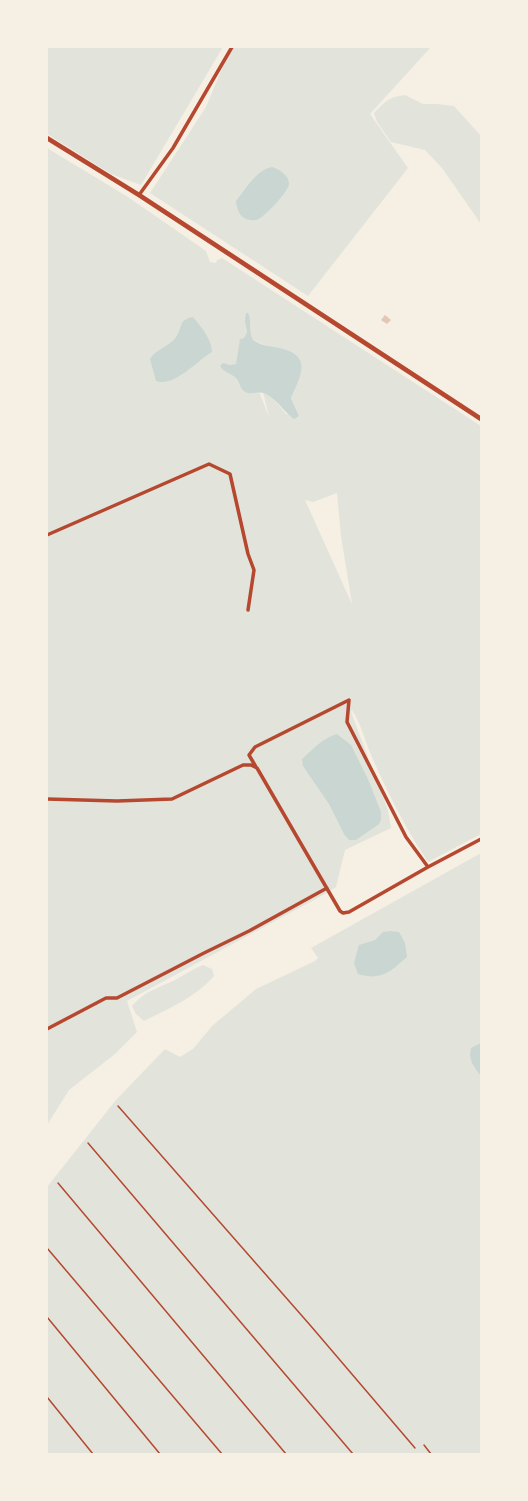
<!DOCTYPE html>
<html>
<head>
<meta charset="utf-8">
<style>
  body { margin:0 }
  #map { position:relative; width:528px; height:1501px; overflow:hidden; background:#f6efe4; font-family:"Open Sans",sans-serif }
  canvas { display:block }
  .frame { position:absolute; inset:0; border:48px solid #f6efe4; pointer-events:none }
</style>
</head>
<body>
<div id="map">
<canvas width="528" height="1501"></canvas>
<div class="frame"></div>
</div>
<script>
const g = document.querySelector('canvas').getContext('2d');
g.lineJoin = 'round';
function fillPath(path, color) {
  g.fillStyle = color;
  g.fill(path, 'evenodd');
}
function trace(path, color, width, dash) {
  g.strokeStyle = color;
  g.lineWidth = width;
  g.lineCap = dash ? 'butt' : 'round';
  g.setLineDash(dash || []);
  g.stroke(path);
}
fillPath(new Path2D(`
  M47,47H223L141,185L111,174L47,134Z
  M231,47H431L370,114L408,168L308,296L150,193L206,107Z
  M405,95L423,104H437L454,106L481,136V224L442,168L425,150L391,142L377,122L374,113C385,102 388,97 405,95Z
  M47,148L128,197L206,251L210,262L216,263L217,260L222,258L481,426V834L428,862C406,829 388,794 372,757C365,742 361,723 352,710L351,712L388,810L391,828L345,850L336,887L325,894L127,1001L137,1032L115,1054L69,1090L47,1125ZM246,327L249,328L253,340L268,347H273L299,380L291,398L299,416L286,414C279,405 273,397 263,392L269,417L240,342V339L244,338L247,332ZM337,493L341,536L352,604L305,500L313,502Z
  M481,853V1454H47V1187L116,1100L165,1049L180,1057L193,1049L212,1026L256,989L315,961L318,958L311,948Z
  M203,965L212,969L214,976C196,997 168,1009 144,1021L136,1014L132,1006C146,990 157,989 175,980C184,975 193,969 203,965Z`), '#e2e4dc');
fillPath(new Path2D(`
  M272,167C279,169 289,175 289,184C289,191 263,219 256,220C242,222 237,212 236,201C246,189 256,170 272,167Z
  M246,313H248C252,321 248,329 253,340C262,346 269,346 279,348C313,355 301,376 291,398L299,416L294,419C284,412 279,402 269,396C262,390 256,394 248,393C240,391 241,385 237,379C232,373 224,373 220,366L223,363L230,365L236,364L240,339L244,338L247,332L245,321Z
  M193,317C202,328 211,338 212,352C195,362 175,387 156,381L150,359C156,349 169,347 176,337C183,327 178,320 193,317Z
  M337,734L351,745L368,779L381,812V820L379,824L356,840H349L344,834L329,804L303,766L302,759C313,749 323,738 337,734Z
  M391,931L399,932L405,943L407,957C390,972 381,981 358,974L354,963L359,945L375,940L383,932Z
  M481,1043V1076C474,1067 468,1060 471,1048Z`), '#c9d6d2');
fillPath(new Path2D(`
  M385,315L391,320L387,324L381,320Z`), '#e6c5b7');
trace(new Path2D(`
  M118,1106L310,1325L415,1448
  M88,1143L353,1454
  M58,1183L286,1454
  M47,1248L222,1454
  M47,1317L160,1454
  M47,1397L93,1454
  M424,1445L431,1454`), '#b5482f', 1.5);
trace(new Path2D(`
  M139,195L173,148L232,47
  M47,535L209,464L230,474L248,554L254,570L248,610
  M256,767L249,755L255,747L349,700L347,722L406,837L428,867
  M47,799L117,801L172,799L243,765H251L257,768L340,911L343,913L349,912L428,867L481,839
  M47,1029L106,998H117L204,953L249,931L327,888`), '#b5482f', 3.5);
trace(new Path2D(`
  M47,138L139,195L481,419`), '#b5482f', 4.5);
</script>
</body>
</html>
